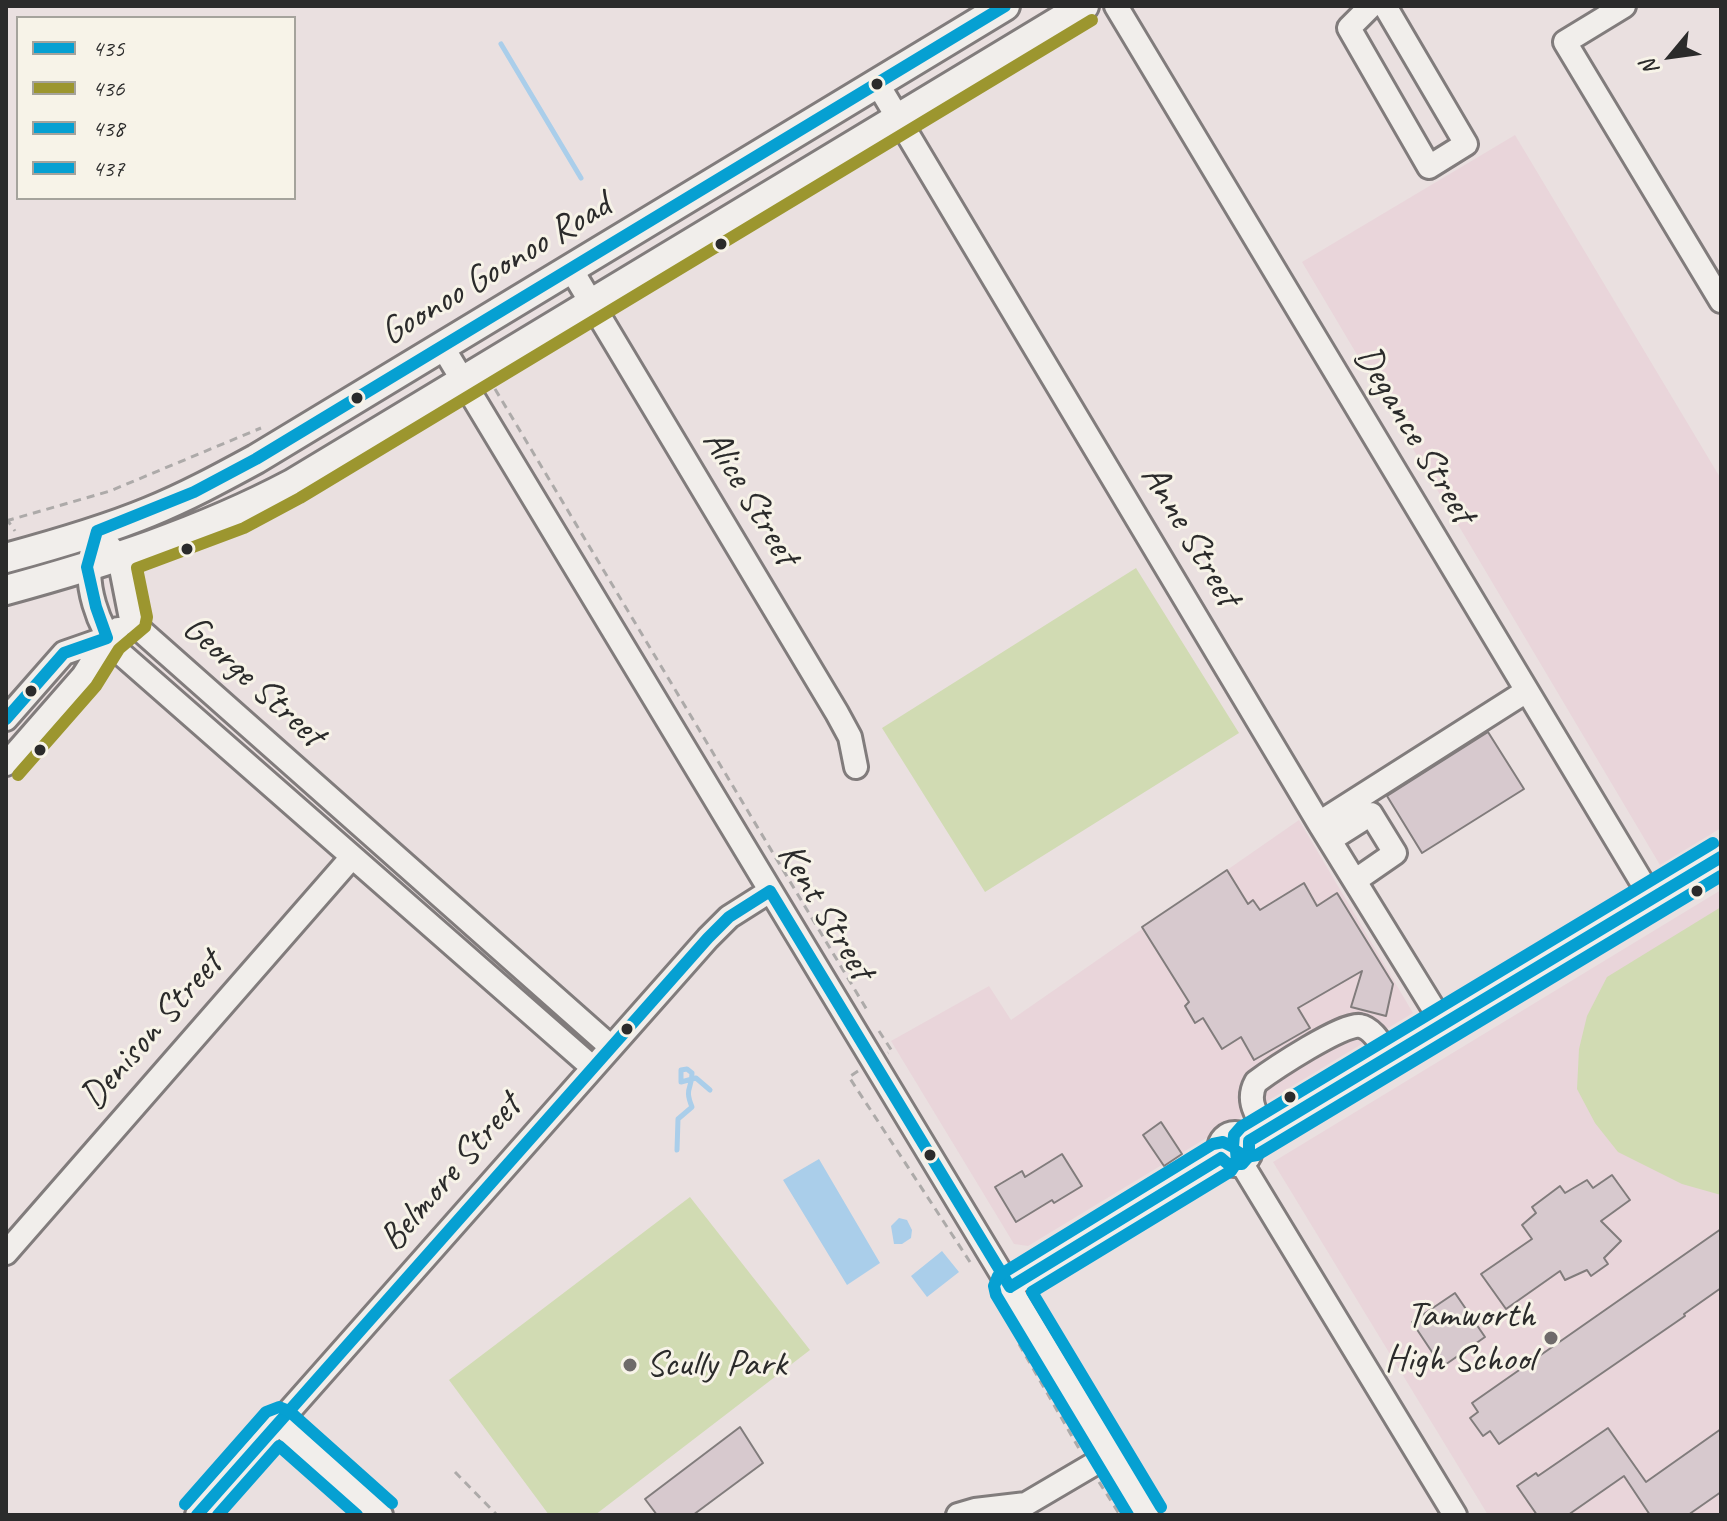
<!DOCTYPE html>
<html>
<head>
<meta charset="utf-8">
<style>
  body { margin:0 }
  #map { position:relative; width:1727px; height:1521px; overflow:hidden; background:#eae0e0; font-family:Caveat,sans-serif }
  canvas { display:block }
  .frame { position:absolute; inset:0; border:8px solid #2b2b2b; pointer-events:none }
  .legend { position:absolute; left:16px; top:16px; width:280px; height:184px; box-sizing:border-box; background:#f7f3e8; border:2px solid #a5a39c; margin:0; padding:10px 14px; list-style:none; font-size:24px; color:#2b2b2b }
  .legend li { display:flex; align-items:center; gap:16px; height:40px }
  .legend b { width:40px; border:2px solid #a5a39c }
  .north { position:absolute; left:1631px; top:16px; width:80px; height:80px; -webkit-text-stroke:6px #f7f3e8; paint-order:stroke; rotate:241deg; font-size:22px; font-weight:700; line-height:32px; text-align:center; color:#2b2b2b }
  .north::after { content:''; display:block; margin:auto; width:28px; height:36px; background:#2b2b2b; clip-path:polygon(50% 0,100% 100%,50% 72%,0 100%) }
</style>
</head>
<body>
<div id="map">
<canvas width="1727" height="1521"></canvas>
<div class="frame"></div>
<ul class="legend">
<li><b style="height:10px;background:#06a0d2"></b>435</li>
<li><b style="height:10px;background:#9c962f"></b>436</li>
<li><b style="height:10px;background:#06a0d2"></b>438</li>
<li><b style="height:10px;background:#06a0d2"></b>437</li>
</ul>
<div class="north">N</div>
</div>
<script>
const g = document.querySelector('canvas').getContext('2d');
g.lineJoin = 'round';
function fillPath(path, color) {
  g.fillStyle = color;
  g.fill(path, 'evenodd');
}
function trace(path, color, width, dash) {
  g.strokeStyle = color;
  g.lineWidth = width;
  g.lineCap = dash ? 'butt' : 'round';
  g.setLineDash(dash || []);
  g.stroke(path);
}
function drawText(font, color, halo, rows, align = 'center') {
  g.font = font + ' Caveat,sans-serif';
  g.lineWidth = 6;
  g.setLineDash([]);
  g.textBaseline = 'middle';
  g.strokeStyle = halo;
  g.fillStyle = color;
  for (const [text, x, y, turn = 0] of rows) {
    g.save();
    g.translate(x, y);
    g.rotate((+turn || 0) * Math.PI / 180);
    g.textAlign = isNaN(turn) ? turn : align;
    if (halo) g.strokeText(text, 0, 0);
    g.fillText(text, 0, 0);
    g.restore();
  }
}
fillPath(new Path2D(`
  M1515,135L1721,479V828L1660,865L1302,262Z
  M1299,820L1413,1013L1028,1246L1014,1244L891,1041L989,986L1011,1020Z
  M1721,890V1515H1488L1273,1162Z`), '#e9d5da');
fillPath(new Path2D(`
  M1136,568L1239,733L985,892L882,728Z
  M1721,907V1195L1682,1184L1618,1152L1595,1123L1577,1089L1579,1049L1587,1016L1607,977Z
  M690,1197L810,1350L595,1515H549L449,1380Z`), '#d1dbb3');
fillPath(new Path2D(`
  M819,1159L880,1263L847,1285L783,1180Z
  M899,1218L907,1220L912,1230L911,1238L902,1244H894L891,1226Z
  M942,1251L959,1272L927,1297L911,1276Z`), '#aaceea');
trace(new Path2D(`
  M501,44L581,178
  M677,1150L678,1119L692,1107C684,1087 692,1090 692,1073L687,1069L681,1070V1082L696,1078L710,1090`), '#aaceea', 5);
const building = new Path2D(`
  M1488,732L1524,789L1422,853L1387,796Z
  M1227,870L1248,904L1253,900L1260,910L1304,883L1317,906L1337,893L1393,984L1386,1016L1351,1007L1362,971L1298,1008L1310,1028L1254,1060L1241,1037L1222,1049L1203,1018L1195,1023L1185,1006L1189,1002L1142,927Z
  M1161,1122L1182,1154L1164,1166L1143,1135Z
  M1062,1154L1082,1186L1054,1203L1052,1200L1016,1222L995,1187L1022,1171L1025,1177Z
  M1612,1175L1630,1200L1601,1221L1621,1241L1604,1258L1608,1264L1591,1276L1587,1270L1565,1280L1560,1271L1506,1309L1481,1274L1532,1239L1522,1225L1536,1213L1532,1207L1560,1186L1565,1193L1587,1180L1593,1188Z
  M1721,1229V1288L1684,1314L1685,1316L1499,1444L1490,1431L1483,1436L1470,1418L1478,1412L1472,1403Z
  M1455,1293L1485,1337L1442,1367L1412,1322Z
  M740,1427L763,1463L693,1515H657L645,1499Z
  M1608,1428L1646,1482L1721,1429V1492L1688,1515H1650L1624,1476L1568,1515H1537L1517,1486L1536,1473L1538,1476Z`);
fillPath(building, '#d7c9ce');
trace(building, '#817c7c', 2);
const minor = new Path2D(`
  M1116,6L1652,899
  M1371,6L1349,28L1429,167L1466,144L1385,6
  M1624,6L1565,42L1721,301
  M877,83L1319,823L1443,1024
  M571,269L837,713L850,737L856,767
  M442,346L1147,1515
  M97,531L119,558L131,619L138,628L611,1047
  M92,551C83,583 98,627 119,652L592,1067
  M6,719L64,653L107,638
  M6,764L83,676L107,638L118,629
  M1319,823L1525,692
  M1330,840L1371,814L1395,853L1356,880
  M1265,1131C1256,1114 1246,1100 1256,1082C1272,1070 1344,1022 1360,1026C1373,1028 1382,1046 1390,1057
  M1219 1149a16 16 0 1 1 32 0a16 16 0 1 1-32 0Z
  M1249,1141L1721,857
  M1242,1164L1455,1515
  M6,1253L352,857
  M1010,1287L1221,1158
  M278,1423L381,1515
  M197,1515L708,938L729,917L770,891
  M958,1515L975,1510L1026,1504L1111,1454`);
const major = new Path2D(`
  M6,558C54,545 103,531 149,512C186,497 221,478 256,459L1005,6
  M6,590C105,563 201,532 292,484L1084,6`);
trace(minor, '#817c7c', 28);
trace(major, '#817c7c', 34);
trace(new Path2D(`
  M6,7L10,6
  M495,389L867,1010
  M6,518L15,531
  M6,521L110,491L261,428
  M879,1031L892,1051L888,1053
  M858,1071L849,1077L970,1262
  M1019,1344L1081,1452
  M455,1472L497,1515
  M1099,1482L1120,1515`), '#adaaa9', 3, [8, 6]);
trace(minor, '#f1eeeb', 22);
trace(major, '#f1eeeb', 28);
trace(new Path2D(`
  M6,719L64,653L107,638L96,607L87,567L97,531L194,492L256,459L1005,6
  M197,1515L708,938L729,917L770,891L1010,1287L1221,1158L1228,1164H1242L1249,1156V1141L1721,857`), '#06a0d2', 12);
trace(new Path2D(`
  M18,775L96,686L119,649L145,627L147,617L137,568L244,528L300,498L1092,20`), '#9c962f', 12);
trace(new Path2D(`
  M1161,1507L1032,1292L1231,1171L1237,1162L1236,1151L1246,1157L1257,1155L1721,876
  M218,1515L279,1446L357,1515`), '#06a0d2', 12);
trace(new Path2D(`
  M185,1504L266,1412L279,1407L289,1411L392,1503
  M1128,1515L996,1295L994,1286L998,1276L1213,1144L1223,1142L1233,1147L1234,1135L1241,1127L1713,843`), '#06a0d2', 12);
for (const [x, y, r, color] of [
  [877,84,7,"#2b2b2b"],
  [721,244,7,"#2b2b2b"],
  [357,398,7,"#2b2b2b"],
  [187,549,7,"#2b2b2b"],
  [31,691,7,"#2b2b2b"],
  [40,750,7,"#2b2b2b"],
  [1697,891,7,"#2b2b2b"],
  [627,1029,7,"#2b2b2b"],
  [1290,1097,7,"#2b2b2b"],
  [930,1155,7,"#2b2b2b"],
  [1551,1338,8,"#6e6a6a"],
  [630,1365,8,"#6e6a6a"]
]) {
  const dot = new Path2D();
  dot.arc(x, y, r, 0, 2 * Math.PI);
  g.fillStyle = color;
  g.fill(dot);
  trace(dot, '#f7f3e8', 3);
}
drawText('38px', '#2b2b2b', '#f7f3e8', [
  ["Goonoo Goonoo Road",496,270,-31],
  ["Degance Street",1414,435,59],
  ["Alice Street",750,498,59],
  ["Anne Street",1190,536,59],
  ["George Street",253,682,42],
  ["Kent Street",825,912,59],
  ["Denison Street",152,1031,-49],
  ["Belmore Street",451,1173,-49]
]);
drawText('38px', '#2b2b2b', '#f7f3e8', [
  ["Tamworth",1535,1316],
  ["High School",1535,1360],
  ["Scully Park",646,1365,"left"]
], 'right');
</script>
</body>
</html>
